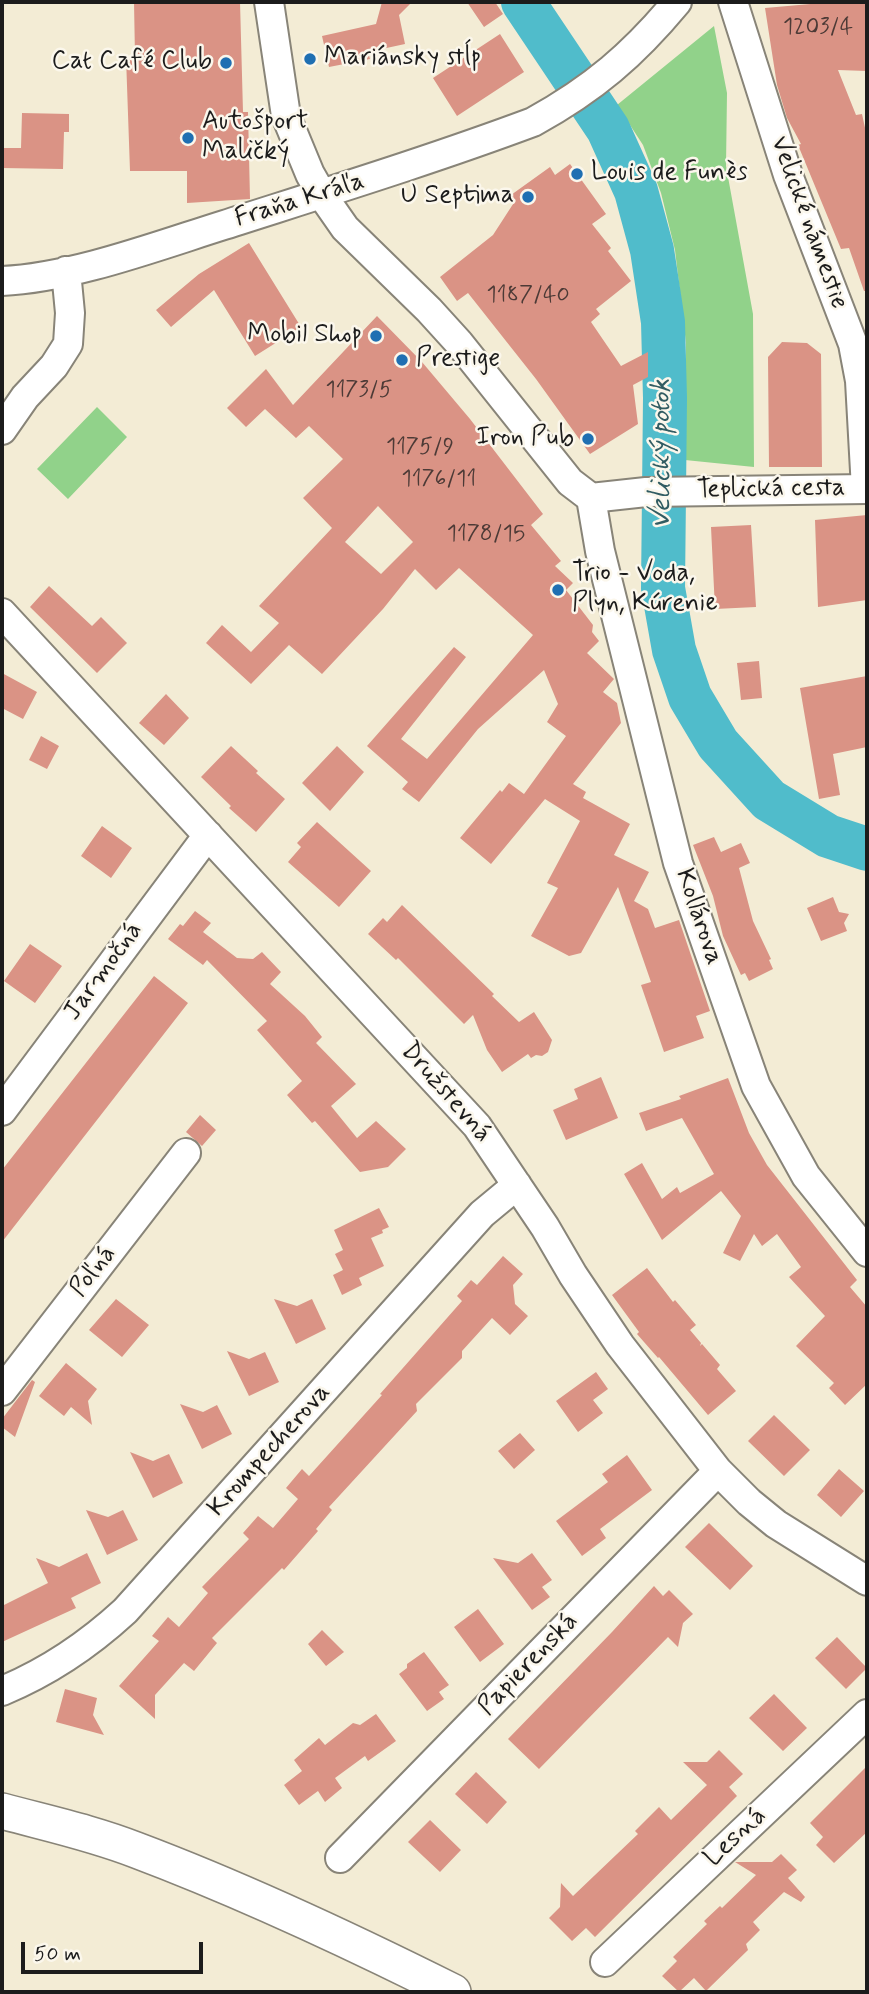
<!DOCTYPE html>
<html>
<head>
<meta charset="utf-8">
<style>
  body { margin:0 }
  #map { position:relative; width:869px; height:1994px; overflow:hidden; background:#f3ecd5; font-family:Mynerve,sans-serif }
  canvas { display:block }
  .frame { position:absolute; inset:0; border:4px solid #1c1c1c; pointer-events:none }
  .scale { position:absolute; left:21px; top:1942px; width:182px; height:32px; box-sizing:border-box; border:4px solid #1c1c1c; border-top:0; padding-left:9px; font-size:21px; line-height:24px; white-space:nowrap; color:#1c1c1c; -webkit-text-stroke:5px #fbf7ec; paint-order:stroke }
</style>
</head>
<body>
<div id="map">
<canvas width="869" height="1994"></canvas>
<div class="frame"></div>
<div class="scale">50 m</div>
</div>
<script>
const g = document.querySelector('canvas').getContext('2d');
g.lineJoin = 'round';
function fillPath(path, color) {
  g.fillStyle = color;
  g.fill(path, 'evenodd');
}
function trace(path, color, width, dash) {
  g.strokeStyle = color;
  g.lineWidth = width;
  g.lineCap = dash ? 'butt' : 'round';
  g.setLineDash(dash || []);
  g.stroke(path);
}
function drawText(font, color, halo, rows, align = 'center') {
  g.font = font + ' Mynerve,sans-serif';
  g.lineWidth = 5;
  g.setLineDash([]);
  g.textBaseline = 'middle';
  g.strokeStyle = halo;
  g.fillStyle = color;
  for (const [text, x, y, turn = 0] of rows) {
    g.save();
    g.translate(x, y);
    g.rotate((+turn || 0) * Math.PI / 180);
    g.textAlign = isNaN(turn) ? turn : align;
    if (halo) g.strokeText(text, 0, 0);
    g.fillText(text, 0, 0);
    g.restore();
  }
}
fillPath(new Path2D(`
  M714,26L727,93L726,166L753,314L754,467L685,460L686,343L675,250L661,193L643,145L617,105Z
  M97,407L127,437L68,499L37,469Z`), '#91d28a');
trace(new Path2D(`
  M523,2L608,129L636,191L652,250L663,322L665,398L663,588L674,650L690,697L718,744L769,800L828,836L867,849`), '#50bccb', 44);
fillPath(new Path2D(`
  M134,2H240L243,112H248L250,199L187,203V171H130L126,57H135Z
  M382,2H412L399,15L405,44L368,52L370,59L329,67L322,36L376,24Z
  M467,2H495L503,14L484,27Z
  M833,2H865L867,16V71L838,70L856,115L862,114L867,137V291H864L849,248L841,249L798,145L801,144L787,118L777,85L765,8Z
  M500,34L524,72L457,116L433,78Z
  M22,113L69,114V132H64L63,169L2,168V148H21Z
  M570,164L606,214L592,224L611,248L608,251L631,281L596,309L600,314L591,322L621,366L648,352V377L633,385L638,424L590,454L536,379L468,293L457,301L440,277L493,235L515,201L511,195L550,167L555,175Z
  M249,243L301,327L255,356L214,290L171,327L156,310L199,274Z
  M377,316L422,362L470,419L543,514L531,525L561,561L555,566L573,583L566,590L593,625L592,632L599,641L587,653L614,679L603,692L617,703L621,723L573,784L586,792L583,798L630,824L614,855L649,872L634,901L648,909L655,928L679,920L710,1011L696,1016L704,1038L664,1052L641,985L651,982L618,887L581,953L569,956L531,936L558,888L547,883L580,821L545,799L491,864L460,838L500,790L502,792L509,783L524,794L566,736L547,722L558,704L544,670L478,729L419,802L402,789L408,782L367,746L454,647L466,657L401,739L427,759L533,635L459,568L436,590L415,569L383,609L322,674L289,645L251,684L206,643L222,625L251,652L279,623L259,606L332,528L303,498L343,459L309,426L296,438L265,409L246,427L227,408L266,369L293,405ZM378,506L413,542L381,574L345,542Z
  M782,342L807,343L821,354L822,467H769L768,357Z
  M867,515V600L818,607L815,520Z
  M751,525L756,607L715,609L711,527Z
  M49,586L92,626L101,617L127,643L97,673L30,607Z
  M759,661L762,698L741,700L737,663Z
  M2,673L37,692L23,719L2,708Z
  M867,676V747L833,754L840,795L819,799L800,688Z
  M166,694L189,718L164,745L139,723Z
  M41,736L59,746L47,769L29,760Z
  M231,746L258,771L256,773L285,799L256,832L229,808L231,806L201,777Z
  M337,746L364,772L330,811L302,783Z
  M317,822L371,871L339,907L288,862L301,847L297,843Z
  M102,826L132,848L111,878L81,856Z
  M714,837L721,852L741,843L750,863L739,868L753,921L771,959L769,960L773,969L749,981L745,973L741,975L723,936L713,896L693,845Z
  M833,897L839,912L849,914L844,923L847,931L821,941L807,908Z
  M402,905L494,994L492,996L519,1022L534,1012L552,1040L548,1052L542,1056L536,1055L531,1058L528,1054L502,1072L487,1050L473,1015L464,1024L398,958L396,960L368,934L383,918L387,922Z
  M195,911L211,923L203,932L237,958L253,959L262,952L281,972L270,984L305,1016L322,1037L316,1043L356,1084L331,1106L357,1138L376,1121L406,1149L388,1167L360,1172L315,1121L312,1123L287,1095L302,1081L257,1030L267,1021L207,960L203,965L168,939L180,924L183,926Z
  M30,944L62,966L35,1003L4,981Z
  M154,976L188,1003L2,1242V1170Z
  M601,1077L618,1118L566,1140L553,1110L578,1099L574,1089Z
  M728,1078L749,1133L767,1165L857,1280L850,1287L867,1307V1384L845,1405L829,1388L834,1383L796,1346L825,1316L789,1277L801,1267L777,1234L762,1246L754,1234L740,1261L723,1253L741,1216L721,1191L662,1240L624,1174L642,1163L662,1199L677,1187L680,1193L714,1174L682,1118L646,1131L639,1113L681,1099L679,1096Z
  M200,1115L216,1130L202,1146L186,1132Z
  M379,1208L389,1227L382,1230L383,1233L371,1238L384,1266L359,1278L362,1285L342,1295L333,1275L343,1270L335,1254L343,1250L334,1230Z
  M503,1256L523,1274L513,1285L515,1304L528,1316L510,1335L492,1318L462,1351V1358L416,1404L417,1411L329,1507L332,1510L316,1529L318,1531L284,1570L282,1568L212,1638L217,1643L194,1671L184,1663L155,1695V1719L119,1686L159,1641L152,1636L168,1617L179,1627L208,1593L202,1587L249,1539L243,1533L258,1516L273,1528L298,1499L286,1488L302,1469L309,1476L382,1395L380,1394L462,1301L457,1296L471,1280L477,1285Z
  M647,1268L673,1302L675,1300L696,1325L690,1330L701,1343L700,1346L702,1344L720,1365L717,1369L736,1391L708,1415L659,1357L658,1358L637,1334L639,1332L612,1295Z
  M116,1299L149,1325L122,1357L89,1330Z
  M274,1299L297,1306L312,1299L326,1329L296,1344Z
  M227,1351L249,1359L265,1352L279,1382L249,1396Z
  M66,1363L97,1389L88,1401L92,1425L71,1407L64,1416L39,1396Z
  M596,1372L608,1389L593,1400L603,1413L578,1432L556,1401Z
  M32,1380L35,1382L15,1437L2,1427V1419Z
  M180,1404L203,1412L217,1405L232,1434L202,1449Z
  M774,1415L810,1450L784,1476L748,1441Z
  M520,1433L535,1450L514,1469L498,1451Z
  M130,1452L153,1461L169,1454L183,1483L153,1498Z
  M627,1455L652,1490L600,1529L606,1538L582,1556L556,1521L608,1482L602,1474Z
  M839,1469L864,1491L841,1517L817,1495Z
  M86,1510L108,1517L123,1510L138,1540L107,1555Z
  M709,1523L753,1566L730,1590L685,1547Z
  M87,1553L101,1583L71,1598L76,1608L2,1642V1606L48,1583L36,1558L59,1567Z
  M532,1553L552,1580L542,1587L550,1597L532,1610L493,1558L518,1563Z
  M654,1586L663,1596L669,1590L693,1614L683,1623L678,1647L668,1637L539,1769L508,1739L612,1632Z
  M478,1609L504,1644L480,1662L454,1627Z
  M322,1630L344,1652L326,1666L308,1644Z
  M837,1637L867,1668L846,1689L815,1658Z
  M424,1652L449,1685L439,1692L444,1699L427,1711L399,1674L407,1668V1664Z
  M65,1689L97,1698L93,1715L104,1735L56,1722Z
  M774,1694L807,1728L783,1751L749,1718Z
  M376,1714L396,1741L368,1761L365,1756L335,1778L342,1788L325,1802L318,1791L299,1805L284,1785L302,1771L294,1760L319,1738L325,1745L353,1723L360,1725Z
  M719,1750L743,1774L729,1787L737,1796L595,1937L586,1928L572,1941L549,1918L560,1907L561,1883L573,1896L638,1834L635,1831L659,1807L671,1820L707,1785L683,1762H707Z
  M867,1766V1832L834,1863L816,1845L823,1837L810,1823Z
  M476,1772L507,1802L487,1824L455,1794Z
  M430,1820L461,1850L440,1872L408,1842Z
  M781,1854L797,1870L788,1878L805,1897L801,1902L784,1892L753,1922L760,1930L746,1944L748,1950L706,1991L694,1978L679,1992L662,1976L677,1961L673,1957L707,1924L704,1921L720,1906L722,1908L756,1875L735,1862H772Z`), '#da9385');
const minor = new Path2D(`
  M269,2L286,116L310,174L322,195L345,228L429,310L459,343L570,482L591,498L600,551L678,863L756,1086L806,1176L867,1252
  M733,2L788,175L853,344L860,381L866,489
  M2,281C72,278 157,246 224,225C327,192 431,160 533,122C593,89 633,55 677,2
  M2,430L25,397L54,366L68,344L70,313L66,271
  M591,498L646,492L867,489
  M2,613L477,1126L545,1227L573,1275L620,1345L718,1471L749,1502L776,1524L867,1581
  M2,1111L208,835
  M2,1391L186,1153
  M2,1691C48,1672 88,1645 125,1611L482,1214L517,1185
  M340,1858L718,1471
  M605,1962L867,1714`);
const major = new Path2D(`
  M2,1811C46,1823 93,1833 136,1850C245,1891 349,1940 453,1992`);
trace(minor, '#888478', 32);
trace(major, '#888478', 38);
trace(minor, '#fff', 28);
trace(major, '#fff', 35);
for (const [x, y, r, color] of [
  [310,59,7,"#1f6fb2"],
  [226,63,7,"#1f6fb2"],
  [188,138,7,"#1f6fb2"],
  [577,174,7,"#1f6fb2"],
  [528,197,7,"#1f6fb2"],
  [376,336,7,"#1f6fb2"],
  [402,360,7,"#1f6fb2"],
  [588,439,7,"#1f6fb2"],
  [558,590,7,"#1f6fb2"]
]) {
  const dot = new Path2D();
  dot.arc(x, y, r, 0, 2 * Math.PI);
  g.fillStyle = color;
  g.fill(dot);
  trace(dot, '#fbf7ec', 2.5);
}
drawText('23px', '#4c3a36', null, [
  ["1203/4",818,28],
  ["1187/40",528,296],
  ["1173/5",359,391],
  ["1175/9",420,448],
  ["1176/11",439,480],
  ["1178/15",486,535]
]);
drawText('26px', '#1c1c1c', '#fbf7ec', [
  ["Mariánsky stĺp",324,59],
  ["Cat Café Club",212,63,"right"],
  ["Autošport",202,123],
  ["Maličký",202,153],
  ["Louis de Funès",591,174],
  ["U Septima",514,197,"right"],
  ["Mobil Shop",362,336,"right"],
  ["Prestige",416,360],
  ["Iron Pub",574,439,"right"],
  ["Trio - Voda,",572,575],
  ["Plyn, Kúrenie",572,605]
], 'left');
drawText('26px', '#1c1c1c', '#fbf7ec', [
  ["Fraňa Kráľa",300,201,-17],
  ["Velické námestie",808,223,70],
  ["Teplická cesta",771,490,-1],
  ["Kollárova",698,917,71],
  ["Jarmočná",104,972,-54],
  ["Družstevná",445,1093,49],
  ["Poľná",94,1272,-52],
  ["Krompecherova",270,1451,-48],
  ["Papierenská",529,1665,-46],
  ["Lesná",736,1838,-43]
]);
drawText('italic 28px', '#315c62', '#fbf7ec', [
  ["Velický potok",663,454,-90]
]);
</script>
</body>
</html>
